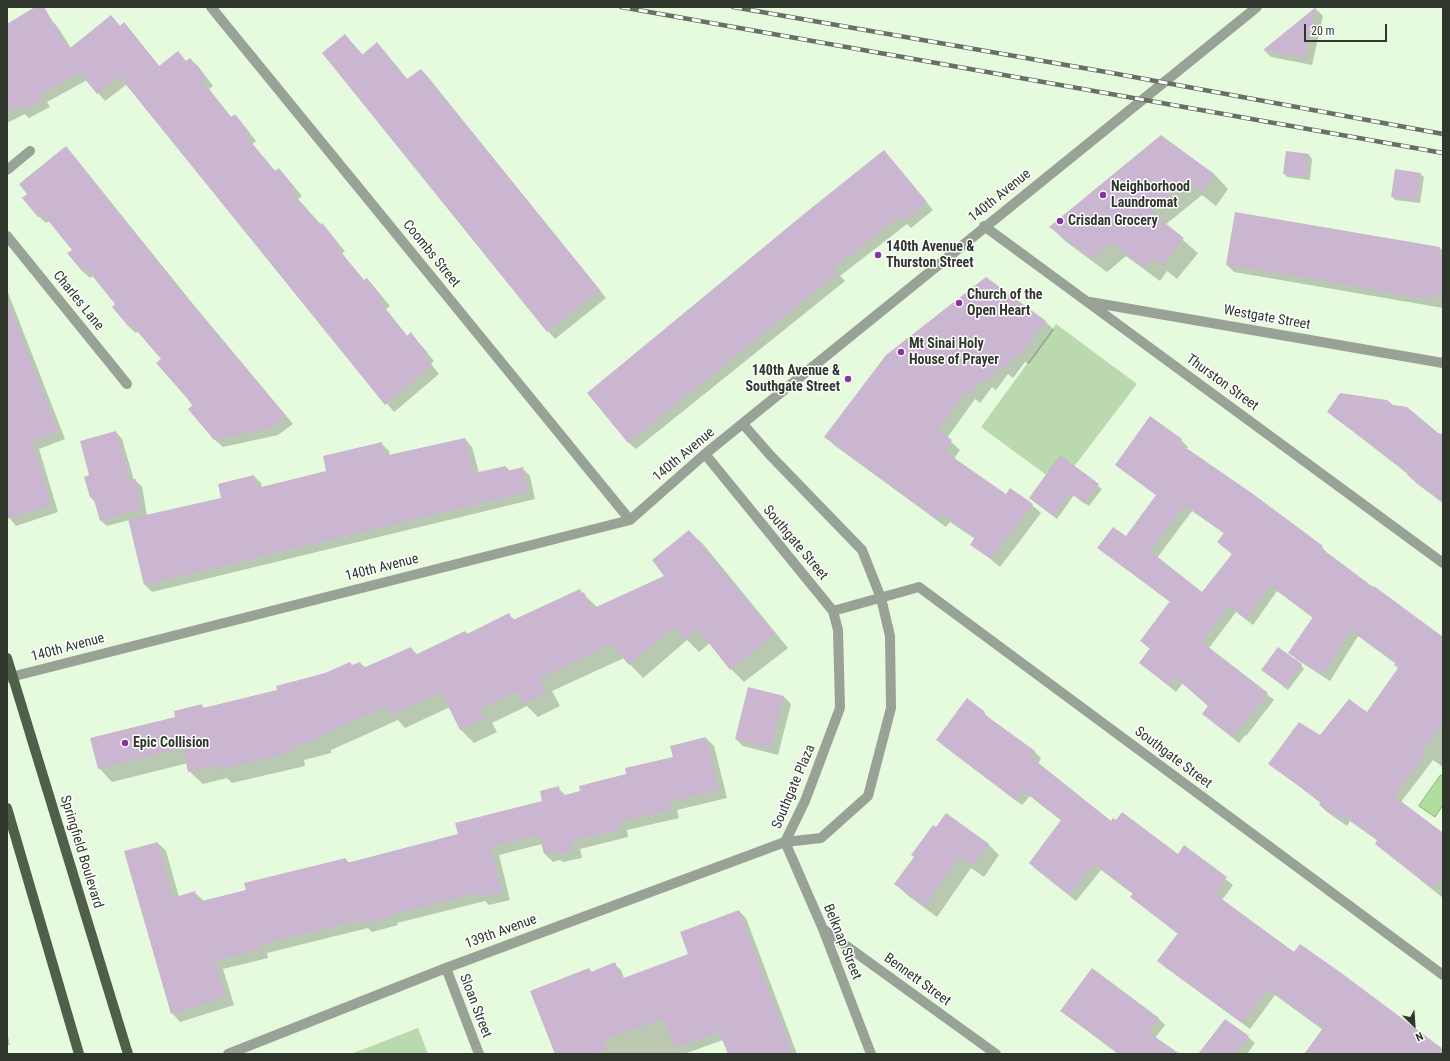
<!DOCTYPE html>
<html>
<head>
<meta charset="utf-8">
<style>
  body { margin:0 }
  #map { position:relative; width:1450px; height:1061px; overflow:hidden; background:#e6fbde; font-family:"Roboto Condensed",sans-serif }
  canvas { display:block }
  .frame { position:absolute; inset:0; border:8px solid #2f372c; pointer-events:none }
  .north { position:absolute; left:1394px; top:1005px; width:40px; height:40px; -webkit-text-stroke:3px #fff; paint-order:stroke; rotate:155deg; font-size:11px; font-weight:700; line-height:16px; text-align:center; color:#2f372c }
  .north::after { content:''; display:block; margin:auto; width:14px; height:18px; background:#2f372c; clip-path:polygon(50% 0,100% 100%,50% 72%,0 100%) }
  .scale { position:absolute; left:1304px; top:24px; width:83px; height:18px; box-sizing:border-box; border:2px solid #2f372c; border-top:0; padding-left:5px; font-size:12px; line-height:14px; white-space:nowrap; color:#2f372c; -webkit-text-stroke:3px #fff; paint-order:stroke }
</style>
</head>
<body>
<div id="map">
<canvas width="1450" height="1061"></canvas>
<div class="frame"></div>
<div class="north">N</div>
<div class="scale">20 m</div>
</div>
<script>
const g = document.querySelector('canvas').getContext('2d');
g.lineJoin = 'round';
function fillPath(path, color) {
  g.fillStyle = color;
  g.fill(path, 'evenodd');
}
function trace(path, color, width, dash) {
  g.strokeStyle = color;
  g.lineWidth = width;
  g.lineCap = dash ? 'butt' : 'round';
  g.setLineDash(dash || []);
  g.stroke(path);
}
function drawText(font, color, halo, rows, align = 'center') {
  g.font = font + ' "Roboto Condensed",sans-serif';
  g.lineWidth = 3;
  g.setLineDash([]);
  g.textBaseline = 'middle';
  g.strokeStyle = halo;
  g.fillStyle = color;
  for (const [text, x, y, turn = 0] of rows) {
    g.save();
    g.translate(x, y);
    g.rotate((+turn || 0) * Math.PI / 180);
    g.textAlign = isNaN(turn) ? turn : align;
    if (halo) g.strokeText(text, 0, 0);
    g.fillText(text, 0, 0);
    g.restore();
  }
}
fillPath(new Path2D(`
  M1056,324L1137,384L1060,485L981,427Z
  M418,1028L428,1054H351Z`), '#bad9ae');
const water = new Path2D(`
  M1441,775L1443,776V805L1435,817L1419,806Z`);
fillPath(water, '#afde9c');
trace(water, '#89ac7a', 1);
fillPath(new Path2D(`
  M1316,9L1323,16L1312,65L1271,57L1264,50Z
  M111,16L120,26L124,23L131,31L160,67L187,62L190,59L198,66L213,86L209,89L232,118L235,115L256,141L252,144L276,172L279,170L286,177L302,196L298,199L345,251L342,254L364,281L374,287L390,306L386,309L408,337L411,334L434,361L431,364L439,374L394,412L127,84L105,101L87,80L47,102L50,107L29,118L25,114L7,123V43L50,19L57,26L71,48Z
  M345,35L363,55L377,43L408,80L421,70L428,77L606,298L555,339L548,331L323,53Z
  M1161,137L1214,174L1228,189L1216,206L1202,195L1165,225L1198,253L1177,279L1167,271L1160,281L1126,256L1107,272L1065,241L1051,227Z
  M884,151L933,210L911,228L907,224L840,276L845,281L636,449L628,442Z
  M1287,152L1309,155L1312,159L1310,180L1287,177L1284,173Z
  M73,155L193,304L293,424L278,435L223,447L215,440L162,360L138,331L136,333L128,326L116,304L93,276L90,278L82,271L69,253L73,250L49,221L46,223L38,216Z
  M1420,174L1424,177L1420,203L1395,200L1392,196Z
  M1236,214L1440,248L1443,251V308L1234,272L1227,265Z
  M7,290L65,439L39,449L58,512L16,526L7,515Z
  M1045,321L1054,330L1029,364L1025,362L1013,378L1008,374L996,390L992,387L980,403L975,399L947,438L960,450L955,457L956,460L1006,495L1032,505L1041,513L1000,567L972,544L975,539L950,522L946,527L834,445L826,436Z
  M1328,412L1443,434V503L1416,483L1409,475Z
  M116,432L122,439L134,480L142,486L147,516L222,498L254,476L261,483L262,488L328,471L381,443L389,451L390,456L465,439L472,447L479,473L506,467L510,471L522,468L530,476L535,499L152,592L145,585L129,520L107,526L100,520L95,502L90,497L85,477L91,476Z
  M1181,440L1188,447L1186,449L1322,547L1328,554L1373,588L1443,637V767L1433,760L1401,802L1443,833V898L1383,850L1376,844L1378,841L1350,821L1347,826L1327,812L1320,805L1322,804L1270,764L1320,736L1367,713L1399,669L1396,664L1358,636L1330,681L1296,659L1289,652L1313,618L1277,591L1253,625L1236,612L1209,648L1274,700L1246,736L1245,735L1239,743L1203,714L1209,706L1183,683L1176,692L1140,663L1150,649L1141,641L1170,602L1098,548L1126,538L1157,496L1116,465ZM1192,511L1225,534L1219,542L1233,555L1202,594L1157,558Z
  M1060,457L1102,489L1089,506L1074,495L1057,519L1034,501Z
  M689,531L703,544L788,648L744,682L731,669L710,643L699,652L687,640L643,678L624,658L552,691L560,706L538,717L527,706L492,723L497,732L474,743L461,730L450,707L405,728L398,720L331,750V753L304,760L305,766L232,783L227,778L203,784L189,771L188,763L112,782L99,768L176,717L201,705L205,709L278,691L360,663L366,668L411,648L418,655L465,632L468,634L509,615L515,620L579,590L597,607L665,576Z
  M1301,665L1304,669L1288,690L1262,670Z
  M784,697L791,704L778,755L743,746L736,739Z
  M984,713L991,720L1035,752L1041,758L1038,764L1112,822L1179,856L1184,847L1233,885L1222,900L1294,954L1443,1050V1054H1305L1323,1030L1275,995L1250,1029L1165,967L1159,961L1178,934L1138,903L1131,897L1133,894L1101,870L1076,901L1037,870L1030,863L1062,821L1030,796L1022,805L944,746Z
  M706,738L714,746L727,798L677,810L679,818L627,830L628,837L580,849L582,858L563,862L560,860L553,862L544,853L542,844L499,855L510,900L489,905L485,901L397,923L398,925L372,932L368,928L267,953L268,958L223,969L234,1005L180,1022L172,1013L158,843L166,851L179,897L195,893L204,901L247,890L345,859L350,863L459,835L543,802L558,788L566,796L674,758Z
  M988,844L999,855L984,877L971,868L937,917L907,895L896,884Z
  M739,911L746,918L797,1054H729L723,1040L684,1054H555L589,969L593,973L614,964L621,970L624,978L689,955Z
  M1061,1011L1158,1018L1165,1025L1155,1038L1178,1054H1118Z
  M7,1031L10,1045H7Z
  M1248,1037L1255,1043L1247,1054H1199Z`), '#0003');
fillPath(new Path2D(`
  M35,7H44L69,49L111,15L120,26L124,22L159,66L178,51L186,61L190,58L207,78L202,82L231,117L235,114L250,133L246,136L275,171L279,168L295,188L291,191L320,225L322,223L331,234L339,244L336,246L364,280L367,278L383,298L379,301L407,336L411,332L419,343L428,353L424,356L432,366L385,405L119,76L97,94L80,73L41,94L43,99L21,111L18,107L7,112V24Z
  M1316,7L1305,58L1263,50Z
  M345,34L362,55L377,42L407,79L421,69L600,290L547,332L322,53Z
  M1161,135L1214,174L1201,192L1187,181L1150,211L1184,238L1163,266L1152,258L1145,268L1111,243L1092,259L1049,227Z
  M66,146L185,296L286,416L271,428L214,440L188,409L193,405L156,363L161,359L131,324L128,326L112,307L115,304L86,268L82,271L67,253L72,250L42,213L38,217L22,198L27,194L19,184Z
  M884,150L927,202L902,222L899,217L834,268L838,273L628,443L587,393L804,214Z
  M1286,151L1309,154L1306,177L1283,174Z
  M1395,169L1421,173L1417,200L1391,197Z
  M1235,212L1440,247L1439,255H1443V297L1430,295L1429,300L1308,278L1226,265Z
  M986,277L1046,321L1020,356L1016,354L1004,370L999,366L987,383L982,379L971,395L966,392L938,430L952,440L946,449L949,450L947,453L1006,494L1010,488L1033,504L991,559L970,545L975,537L941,514L937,519L824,437L886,355Z
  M7,304H9L58,432L32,442L52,505L7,519Z
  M1340,393L1387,400L1393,405L1407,407L1443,437V503L1407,475L1409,473L1327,412Z
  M1150,416L1182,439L1179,443L1253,494L1323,546L1321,548L1373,587L1374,586L1443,637V724L1421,752L1425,755L1394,796L1443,833V876L1433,889L1375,844L1377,840L1343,815L1340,820L1319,805L1321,802L1268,764L1299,722L1320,735L1349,699L1367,712L1398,668L1394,665L1396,663L1351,630L1323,675L1288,653L1313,617L1270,585L1246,619L1229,606L1202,642L1268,693L1239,730L1238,729L1232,737L1202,714L1208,706L1175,677L1169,686L1139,663L1150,648L1140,641L1170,601L1097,548L1113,527L1126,536L1156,495L1115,465ZM1185,505L1224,533L1217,542L1232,554L1202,592L1150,551Z
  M116,431L130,480L136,479L142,509L100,521L93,496L90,497L84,477L89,475L80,441Z
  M465,438L474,473L506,466L507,471L523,467L528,492L144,585L128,519L221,498L218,484L254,475L257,488L326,471L323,456L382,442L384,456Z
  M1060,455L1099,484L1085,504L1070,493L1053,516L1029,498Z
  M689,530L775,634L730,670L698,629L685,640L674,627L629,665L611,644L540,678L547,693L523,704L518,691L480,709L484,719L460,730L441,692L391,715L387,706L318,737L319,740L291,747L292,752L218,770L216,765L188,772L183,748L98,769L90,738L175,717L174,711L202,704L203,708L277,690L276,686L325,673L350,662L352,665L360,662L363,668L411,647L415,655L465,631L467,634L509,613L513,620L580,589L582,593L584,592L592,609L664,576L652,560Z
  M1278,647L1302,664L1285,687L1261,670Z
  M748,687L784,696L771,748L735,739Z
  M967,698L985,712L984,714L1035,751L1031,757L1111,821L1113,818L1116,820L1122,812L1178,854L1184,845L1227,877L1215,894L1294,952L1300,944L1340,972L1443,1049V1054H1304L1323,1028L1268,989L1242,1023L1157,961L1178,933L1130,897L1133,893L1094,864L1069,895L1029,863L1061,820L1022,790L1015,800L936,740Z
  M706,737L719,790L669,802L671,810L619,822L621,829L572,841L574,850L554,855L553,851L544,854L539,835L491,847L502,892L479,897L478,893L390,915V917L363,924L361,920L259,945L261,949L215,961L226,997L171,1014L124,851L158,842L173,898L195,891L198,902L246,890L244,883L346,858L347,863L458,834L455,823L542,801L540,791L559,786L561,796L580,791L579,786L626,774L625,768L673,757L670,746Z
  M946,813L989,844L972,866L960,857L925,906L894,884L914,857L911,855L933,825L936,827Z
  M739,910L793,1054H728L719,1032L675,1048L664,1019L606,1039L607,1041L604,1042L607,1049L594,1054H555L530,991L589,968L591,972L615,962L621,979L688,954L680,932Z
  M1092,968L1159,1018L1148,1032L1180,1054H1120L1060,1011Z
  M1225,1019L1249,1036L1235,1054H1198Z`), '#cbb6d1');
trace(new Path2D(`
  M211,7L630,520
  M7,170L30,151
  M984,226L1443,563
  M7,236L127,384
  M1090,302L1443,363
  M705,454L833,611L838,630L840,708L805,801L785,842
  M833,611L919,587L1443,975
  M7,678L630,520L705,454L1257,7
  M785,842L823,929L871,1054
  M823,929L996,1054
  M446,968L479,1054
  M228,1054L446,968L785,842L821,838L868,796L891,708L890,636L881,598L862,550L770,455L743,424`), '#99a296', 10);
trace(new Path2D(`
  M7,658L128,1054
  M7,808L79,1054`), '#505f4a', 10);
const rail = new Path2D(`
  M621,7L1443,153
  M733,7L1112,73L1443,134`);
trace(rail, '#667161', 4.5);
trace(rail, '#fff', 3, [9]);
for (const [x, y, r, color] of [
  [1103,195,4,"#8a34a1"],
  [1060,221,4,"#8a34a1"],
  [878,255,4,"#8a34a1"],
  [959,303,4,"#8a34a1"],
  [901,352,4,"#8a34a1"],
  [848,379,4,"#8a34a1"],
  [125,743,4,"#8a34a1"]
]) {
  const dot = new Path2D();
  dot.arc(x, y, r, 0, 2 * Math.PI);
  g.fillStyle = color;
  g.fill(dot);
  trace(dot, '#fff', 1.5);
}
drawText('bold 14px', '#2f372c', '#fff', [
  ["Neighborhood",1111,187],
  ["Laundromat",1111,203],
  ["Crisdan Grocery",1068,221],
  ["140th Avenue &",886,247],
  ["Thurston Street",886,263],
  ["Church of the",967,295],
  ["Open Heart",967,311],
  ["Mt Sinai Holy",909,344],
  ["House of Prayer",909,360],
  ["140th Avenue &",840,371,"right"],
  ["Southgate Street",840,387,"right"],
  ["Epic Collision",133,743]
], 'left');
drawText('14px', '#2f372c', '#fff', [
  ["140th Avenue",1000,196,-39],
  ["Coombs Street",431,254,51],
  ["Charles Lane",78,301,51],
  ["Westgate Street",1267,318,10],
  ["Thurston Street",1222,383,36],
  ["140th Avenue",684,455,-40],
  ["Southgate Street",795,543,50],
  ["140th Avenue",382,568,-14],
  ["140th Avenue",68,648,-15],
  ["Southgate Street",1173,758,37],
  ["Southgate Plaza",794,787,-67],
  ["Springfield Boulevard",81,852,73],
  ["139th Avenue",501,932,-20],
  ["Belknap Street",842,942,68],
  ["Bennett Street",917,980,36],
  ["Sloan Street",475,1006,69]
]);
</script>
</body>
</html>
